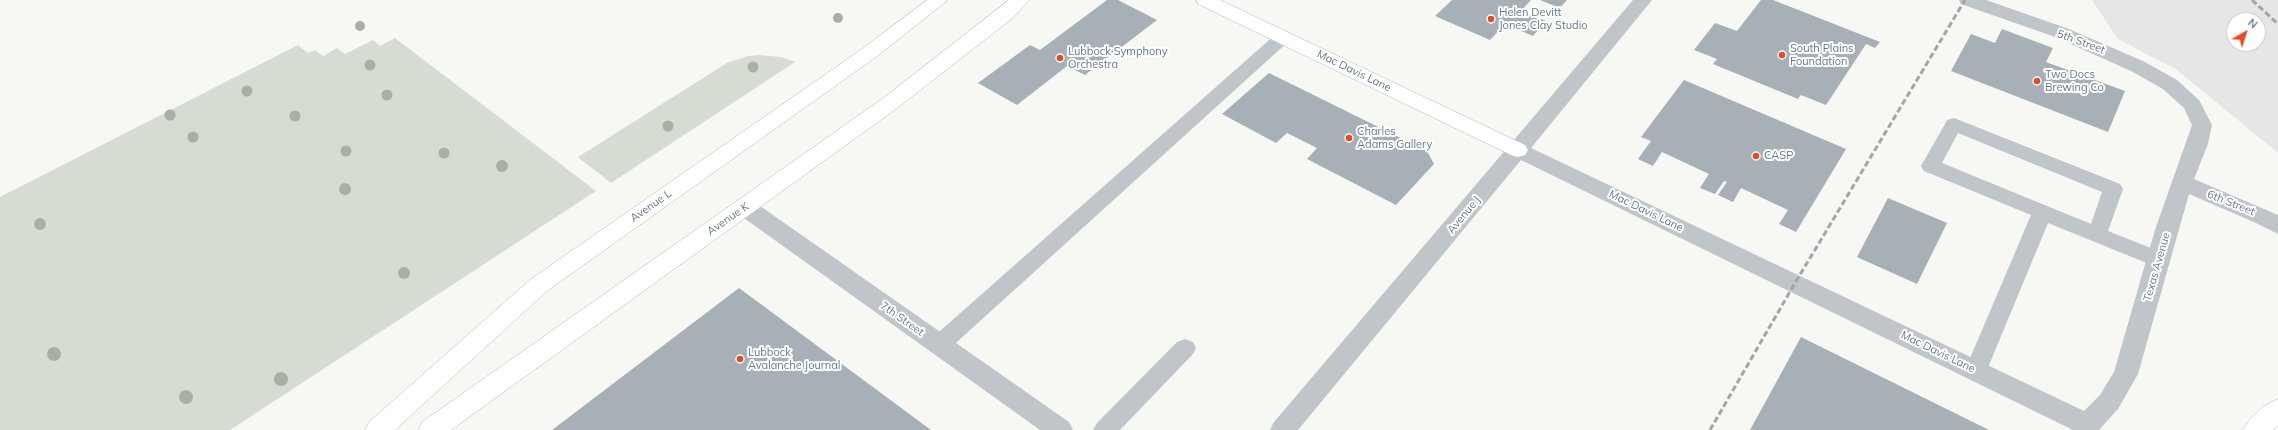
<!DOCTYPE html>
<html>
<head>
<meta charset="utf-8">
<style>
  body { margin:0 }
  #map { position:relative; width:2278px; height:430px; overflow:hidden; background:#f7f7f4; font-family:Mulish,sans-serif }
  canvas { display:block }
  .north { position:absolute; left:2226px; top:12px; width:40px; height:40px; box-sizing:border-box; background:#fff; border:1px solid #c1c9cf; border-radius:50%; rotate:39deg; font-size:11px; font-weight:700; line-height:16px; text-align:center; color:#657986 }
  .north::after { content:''; display:block; margin:auto; width:14px; height:18px; background:#e94923; clip-path:polygon(50% 0,100% 100%,50% 72%,0 100%) }
</style>
</head>
<body>
<div id="map">
<canvas width="2278" height="430"></canvas>
<div class="north">N</div>
</div>
<script>
const g = document.querySelector('canvas').getContext('2d');
g.lineJoin = 'round';
function fillPath(path, color) {
  g.fillStyle = color;
  g.fill(path, 'evenodd');
}
function trace(path, color, width, dash) {
  g.strokeStyle = color;
  g.lineWidth = width;
  g.lineCap = dash ? 'butt' : 'round';
  g.setLineDash(dash || []);
  g.stroke(path);
}
function drawText(font, color, halo, rows, align = 'center') {
  g.font = font + ' Mulish,sans-serif';
  g.lineWidth = 4;
  g.setLineDash([]);
  g.textBaseline = 'middle';
  g.strokeStyle = halo;
  g.fillStyle = color;
  for (const [text, x, y, turn = 0] of rows) {
    g.save();
    g.translate(x, y);
    g.rotate((+turn || 0) * Math.PI / 180);
    g.textAlign = isNaN(turn) ? turn : align;
    if (halo) g.strokeText(text, 0, 0);
    g.fillText(text, 0, 0);
    g.restore();
  }
}
fillPath(new Path2D(`
  M2092,0H2278V153L2177,70L2118,39ZM2234,20H2258V44H2234Z`), '#e5e6e5');
fillPath(new Path2D(`
  M395,38L596,191L230,430H0V197L298,45L308,53L315,50L323,56L337,48L345,54L373,40L380,46Z
  M759,55L781,57L795,62L611,183L578,157L727,63L748,56Z`), '#d7dcd3');
fillPath(new Path2D(`
  M1107,0H1118L1157,20L1085,75L1067,66L1017,105L978,83L1030,45L1040,50Z
  M1452,0H1531L1521,11L1546,21L1533,36L1505,24L1490,40L1435,16Z
  M1540,0H1567L1560,8Z
  M1761,0H1773L1880,42L1875,48L1866,44L1826,105L1801,95L1798,99L1713,64L1717,59L1694,50L1715,23L1737,31Z
  M2002,29L2053,48L2046,62L2125,91L2108,132L1951,71L1971,34L1995,43Z
  M1269,73L1427,151L1434,164L1396,205L1307,159L1317,148L1287,133L1276,143L1222,114Z
  M1684,80L1846,149L1796,232L1779,224L1788,210L1741,188L1733,202L1718,195L1727,182L1724,181L1715,194L1700,188L1709,174L1662,152L1653,166L1638,159L1651,141L1641,137Z
  M1888,198L1947,223L1917,284L1857,257Z
  M739,288L931,430H552Z
  M1801,337L1989,430H1750Z`), '#a7b0b6');
const secondary = new Path2D(`
  M927,0H948L876,57L547,291L395,430H365L369,422L531,279L862,49Z
  M1009,0H1029L1014,17L896,109L451,430H418L422,422L882,99Z
  M1196,0H1220L1525,145L1528,150L1525,155L1518,157L1511,155L1198,4Z
  M2278,399V426L2273,430H2243C2250,417 2264,404 2278,399Z`);
trace(secondary, '#b2b9bd', 1);
fillPath(new Path2D(`
  M1283,31L1289,33L1292,37L1289,41L947,351L939,354L931,351L928,345L931,339L1277,33Z
  M1954,118L2120,184L2123,189L2108,231L2166,254L2169,260L2166,266L2159,268L2048,223L1987,370L1984,376L1976,379L1968,376L1965,370L2031,215L1924,171L1921,166L1945,124L1947,120ZM1958,133L2102,192L2091,224L1942,163Z
  M1185,339L1193,342L1196,348L1193,354L1120,430H1093L1097,423L1177,342Z`), '#c0c5c9');
fillPath(new Path2D(`
  M1633,0H1652L1531,148L2084,411L2100,395L2114,372L2155,230L2192,125L2184,108L2163,89L2131,71L2055,37L1961,4L1959,0H1986L2069,29L2145,62L2177,80L2199,100L2212,125L2208,144L2194,179L2278,215V234L2254,222L2189,194L2138,374L2118,409L2099,430H2073L1521,160L1298,430H1270L1274,422Z
  M745,199L753,201L1069,422L1073,430H1040L737,213L734,207L737,201Z`), '#c0c5c9');
fillPath(secondary, '#fff');
trace(new Path2D(`
  M2252,0L2278,24
  M1710,430L1795,283L1965,0`), '#9fa7ad', 3, [6, 3]);
g.fillStyle = '#a7b1a3';
for (const [x, y, r] of [
  [838,18,5],
  [360,26,5],
  [370,65,5.5],
  [753,67,5.5],
  [247,91,5.5],
  [387,95,5.5],
  [170,115,5.5],
  [295,116,5.5],
  [668,126,5.5],
  [193,137,5.5],
  [346,151,5.5],
  [444,153,5.5],
  [502,166,6],
  [345,189,6],
  [40,224,6],
  [404,273,6],
  [54,354,7],
  [281,379,7],
  [186,397,7]
]) {
  g.beginPath();
  g.arc(x, y, r, 0, 2 * Math.PI);
  g.fill();
}
for (const [x, y, r, color] of [
  [1491,19,4,"#e94923"],
  [1782,55,4,"#e94923"],
  [1060,58,4,"#e94923"],
  [2037,81,4,"#e94923"],
  [1349,138,4,"#e94923"],
  [1756,156,4,"#e94923"],
  [740,359,4,"#e94923"]
]) {
  const dot = new Path2D();
  dot.arc(x, y, r, 0, 2 * Math.PI);
  g.fillStyle = color;
  g.fill(dot);
  trace(dot, '#fff', 1.5);
}
drawText('11px', '#657986', '#fff', [
  ["Helen Devitt",1499,13],
  ["Jones Clay Studio",1499,26],
  ["South Plains",1790,49],
  ["Foundation",1790,62],
  ["Lubbock Symphony",1068,52],
  ["Orchestra",1068,65],
  ["Two Docs",2045,75],
  ["Brewing Co",2045,88],
  ["Charles",1357,132],
  ["Adams Gallery",1357,145],
  ["CASP",1764,156],
  ["Lubbock",748,353],
  ["Avalanche Journal",748,366]
], 'left');
drawText('11px', '#657986', '#fff', [
  ["5th Street",2081,42,20],
  ["Mac Davis Lane",1354,71,26],
  ["6th Street",2231,203,22],
  ["Avenue L",651,206,-35],
  ["Mac Davis Lane",1646,211,26],
  ["Avenue J",1464,215,-50],
  ["Avenue K",728,219,-35],
  ["Texas Avenue",2157,267,-74],
  ["7th Street",902,319,35],
  ["Mac Davis Lane",1938,352,26]
]);
</script>
</body>
</html>
